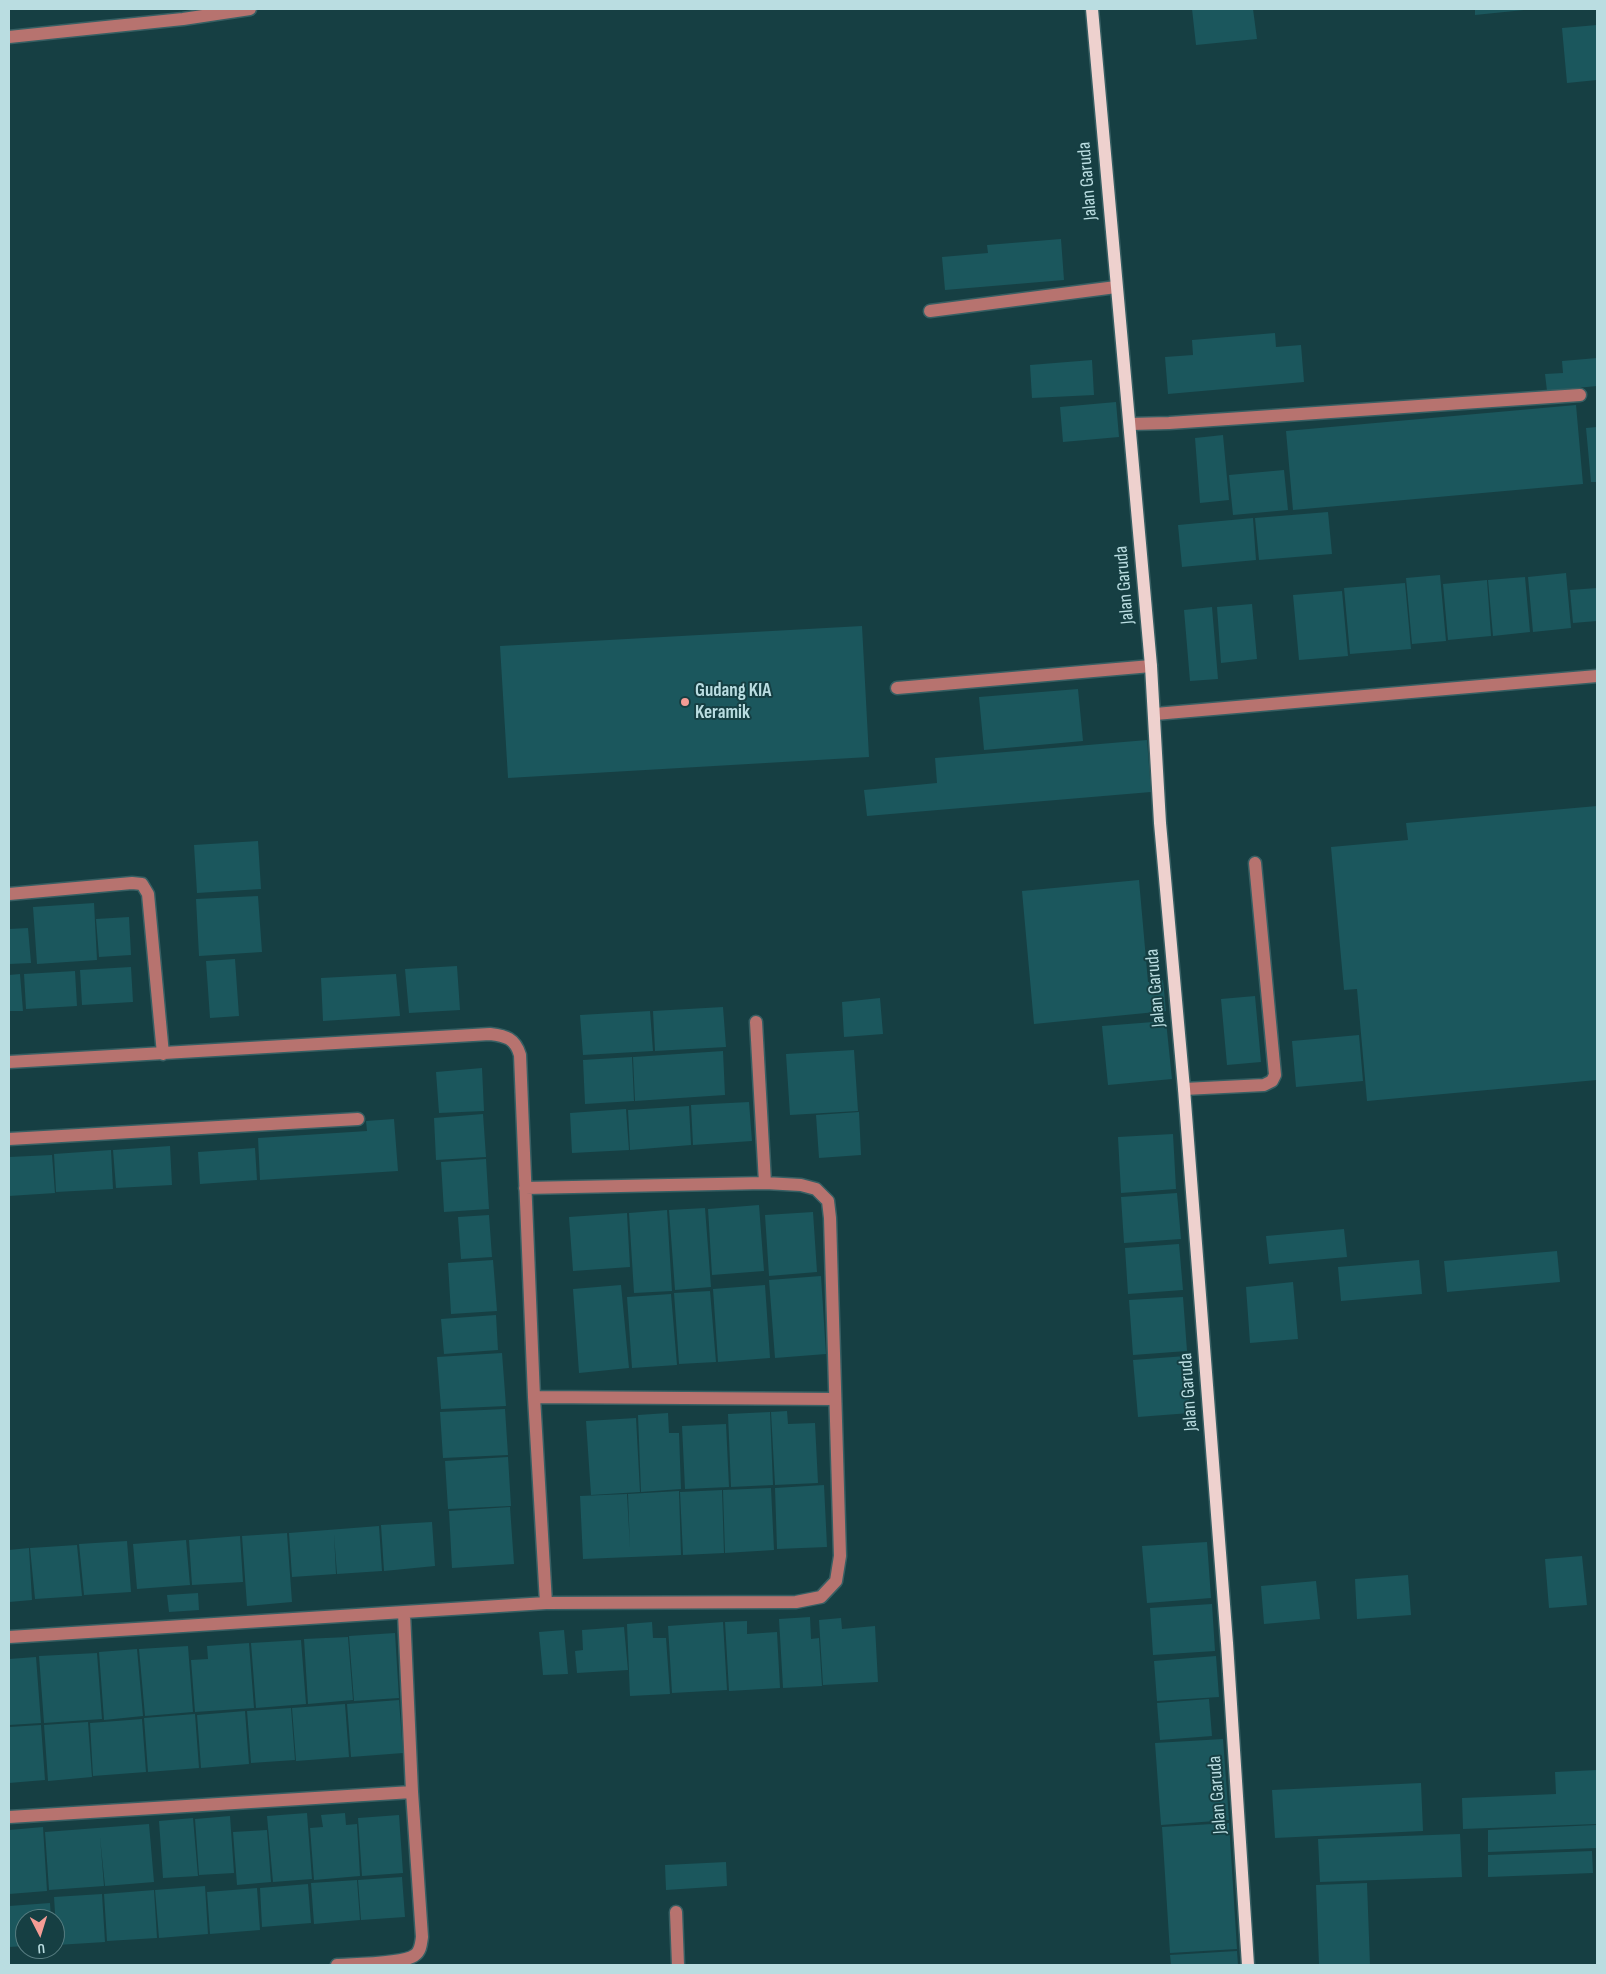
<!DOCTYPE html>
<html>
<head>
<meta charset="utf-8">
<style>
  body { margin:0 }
  #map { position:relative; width:1606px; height:1974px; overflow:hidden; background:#163f43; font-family:"Sofia Sans Condensed",sans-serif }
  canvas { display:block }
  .frame { position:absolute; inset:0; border:10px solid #badde1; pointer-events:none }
  .north { position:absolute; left:15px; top:1909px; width:50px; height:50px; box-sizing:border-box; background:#163f43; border:1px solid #587e82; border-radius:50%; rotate:175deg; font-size:14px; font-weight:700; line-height:20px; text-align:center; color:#badde1 }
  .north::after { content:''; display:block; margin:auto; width:18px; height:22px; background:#f59c95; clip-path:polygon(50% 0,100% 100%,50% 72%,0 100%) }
</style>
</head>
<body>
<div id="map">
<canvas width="1606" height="1974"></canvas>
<div class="frame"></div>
<div class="north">U</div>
</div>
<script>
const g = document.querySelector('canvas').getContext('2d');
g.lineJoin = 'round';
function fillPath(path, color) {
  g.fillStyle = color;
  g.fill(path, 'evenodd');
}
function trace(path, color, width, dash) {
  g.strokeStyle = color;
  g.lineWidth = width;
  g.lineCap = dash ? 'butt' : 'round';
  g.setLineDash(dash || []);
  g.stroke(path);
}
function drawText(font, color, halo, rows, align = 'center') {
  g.font = font + ' "Sofia Sans Condensed",sans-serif';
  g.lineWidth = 4;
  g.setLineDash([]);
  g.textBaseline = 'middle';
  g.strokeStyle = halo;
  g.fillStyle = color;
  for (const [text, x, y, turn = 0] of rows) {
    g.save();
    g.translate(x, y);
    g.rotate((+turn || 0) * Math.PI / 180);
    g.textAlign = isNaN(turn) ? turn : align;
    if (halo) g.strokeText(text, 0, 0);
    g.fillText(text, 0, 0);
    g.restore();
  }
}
fillPath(new Path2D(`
  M1192,9H1253L1257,39L1196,45Z
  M1475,9H1524V10L1475,15Z
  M1597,25V80L1567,83L1562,28Z
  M1061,239L1064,280L945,290L942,257L988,253L987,245Z
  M1275,333L1276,347L1301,345L1304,382L1168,394L1165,357L1193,355L1192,340Z
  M1597,358V386L1547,391L1545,374L1563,373L1562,361Z
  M1092,360L1094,395L1032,398L1030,365Z
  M1116,402L1119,437L1063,442L1060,407Z
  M1576,405L1583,484L1293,510L1286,431Z
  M1597,427V482H1591L1586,428Z
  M1223,435L1229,500L1200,503L1195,438Z
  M1284,470L1288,510L1233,515L1229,475Z
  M1328,512L1332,554L1259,560L1255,518Z
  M1253,518L1256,560L1182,567L1178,525Z
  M1566,573L1571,628L1533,632L1528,577Z
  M1440,575L1446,641L1412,644L1406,578Z
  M1525,577L1530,632L1493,636L1488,580Z
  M1487,580L1491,636L1448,640L1443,584Z
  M1405,583L1411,649L1350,654L1344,588Z
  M1597,588V621L1573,623L1570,590Z
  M1342,591L1348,656L1299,660L1293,595Z
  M1252,604L1257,659L1221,663L1217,607Z
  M1212,607L1218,679L1190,681L1184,610Z
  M862,626L869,757L508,778L500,646Z
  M1078,689L1083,741L984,750L979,697Z
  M1147,740L1151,792L867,816L864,790L937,783L935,758Z
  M1597,806V1080L1367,1101L1357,989L1344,990L1331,847L1408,840L1406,823Z
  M258,841L261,889L197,893L194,845Z
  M1139,880L1148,982L1163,980L1166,1011L1034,1024L1022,891Z
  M258,896L262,952L199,956L196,899Z
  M94,903L97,960L37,964L33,907Z
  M129,917L131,955L99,957L96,919Z
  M28,928L31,963L9,964V929Z
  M235,959L239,1016L210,1018L206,961Z
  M457,966L460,1010L409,1013L405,969Z
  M131,967L133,1002L82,1005L80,970Z
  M75,971L77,1006L26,1009L24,974Z
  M20,974L23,1011H9V975Z
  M396,974L400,1016L323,1021L321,978Z
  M1255,996L1261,1062L1227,1065L1221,999Z
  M880,998L883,1034L844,1037L842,1002Z
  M723,1007L726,1047L655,1051L653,1011Z
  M650,1011L653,1051L583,1055L580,1015Z
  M1166,1021L1172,1079L1108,1085L1102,1026Z
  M1359,1035L1363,1081L1296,1087L1292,1041Z
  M854,1050L858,1111L790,1115L786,1054Z
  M723,1051L725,1095L635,1101L633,1057Z
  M632,1057L634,1101L585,1104L583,1060Z
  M482,1068L484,1111L439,1113L436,1072Z
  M749,1102L752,1141L693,1145L691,1105Z
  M689,1106L691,1145L630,1150L628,1110Z
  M626,1109L629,1150L572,1153L570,1113Z
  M859,1112L861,1155L819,1158L816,1115Z
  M483,1114L486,1157L436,1160L434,1118Z
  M394,1119L398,1171L260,1180L258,1138L367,1131L366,1121Z
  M1173,1134L1176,1189L1121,1193L1118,1137Z
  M170,1146L172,1185L116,1188L113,1150Z
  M255,1148L257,1180L200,1184L198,1152Z
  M111,1150L113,1189L56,1192L54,1154Z
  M52,1155L55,1193L9,1196V1157Z
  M486,1159L489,1209L444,1212L441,1162Z
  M1177,1193L1181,1239L1124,1243L1121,1197Z
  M759,1205L764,1271L712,1275L708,1209Z
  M705,1208L711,1287L675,1290L669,1210Z
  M667,1210L672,1291L634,1293L629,1213Z
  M813,1212L817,1272L769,1276L765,1215Z
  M627,1213L630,1267L573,1271L569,1217Z
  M489,1215L492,1257L461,1259L458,1217Z
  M1344,1229L1347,1257L1269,1264L1266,1236Z
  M1179,1244L1183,1290L1128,1294L1125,1248Z
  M1557,1251L1560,1282L1447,1292L1444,1261Z
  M493,1260L497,1311L451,1314L448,1263Z
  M1419,1260L1422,1294L1341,1301L1338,1267Z
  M821,1276L826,1354L775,1358L769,1280Z
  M1293,1282L1298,1339L1250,1343L1246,1287Z
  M621,1285L629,1368L579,1373L573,1289Z
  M765,1285L770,1358L718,1362L713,1289Z
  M710,1291L716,1362L679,1364L674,1293Z
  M671,1294L677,1365L632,1368L627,1297Z
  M1183,1297L1187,1351L1133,1355L1129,1300Z
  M496,1315L498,1350L444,1354L441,1319Z
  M502,1353L506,1406L441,1409L437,1357Z
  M1186,1356L1190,1413L1138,1417L1133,1360Z
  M505,1409L508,1455L443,1458L440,1412Z
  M787,1411L788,1424L815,1423L818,1483L775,1485L771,1412Z
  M770,1412L773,1485L731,1487L728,1414Z
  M668,1413L669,1433H679L681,1489L641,1492L638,1415Z
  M636,1418L640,1492L591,1495L586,1421Z
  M726,1424L729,1487L685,1489L682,1426Z
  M508,1457L511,1506L448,1509L445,1461Z
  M824,1485L827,1547L777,1549L775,1488Z
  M771,1488L774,1550L725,1553L723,1490Z
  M722,1490L724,1553L683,1555L680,1492Z
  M679,1491L681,1555L583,1559L580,1496L627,1494L630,1548L628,1494Z
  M510,1507L514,1564L452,1568L449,1511Z
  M432,1522L435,1566L384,1571L381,1525Z
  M379,1526L382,1571L337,1574L334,1534L336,1574L292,1577L289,1533Z
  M287,1533L292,1602L247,1606L242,1536Z
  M240,1536L243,1582L192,1585L189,1540Z
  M186,1540L190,1585L137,1589L133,1544Z
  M127,1541L131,1592L84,1595L79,1544Z
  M1207,1542L1211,1598L1147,1603L1142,1546Z
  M77,1545L82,1596L35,1599L30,1548Z
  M29,1548L32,1600L9,1602V1550Z
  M1582,1556L1587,1605L1549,1608L1545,1559Z
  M1408,1575L1411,1615L1357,1619L1355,1579Z
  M1316,1581L1320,1619L1264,1624L1261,1586Z
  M198,1593L199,1610L169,1612L167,1595Z
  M1212,1604L1215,1651L1153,1655L1150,1608Z
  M810,1617L811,1639L819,1638L822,1686L783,1688L779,1619Z
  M841,1618L842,1629L875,1626L878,1682L823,1685L819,1620Z
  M747,1621V1634L777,1632L780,1688L729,1691L725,1622Z
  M652,1622L653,1638H666L670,1694L630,1696L627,1624Z
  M723,1622L727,1690L672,1693L668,1626Z
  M624,1627L628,1670L577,1673L575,1651L583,1650L582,1630Z
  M564,1630L568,1674L543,1675L539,1632Z
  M395,1633L399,1698L354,1701L349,1636Z
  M348,1637L353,1700L308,1704L304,1639Z
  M301,1640L306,1704L256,1708L251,1643Z
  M249,1643L254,1708L195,1712L191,1660L208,1659L207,1646Z
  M188,1646L193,1712L145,1716L139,1649Z
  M137,1649L143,1716L104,1720L99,1652Z
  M97,1653L102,1719L44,1723L39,1656Z
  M1216,1656L1219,1697L1157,1701L1154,1661Z
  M36,1657L41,1723L9,1725V1659Z
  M1209,1699L1212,1736L1160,1740L1157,1703Z
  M399,1700L403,1753L351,1757L347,1704Z
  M345,1704L349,1757L296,1761L292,1708Z
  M291,1708L295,1760L251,1763L247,1711Z
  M245,1711L249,1764L201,1768L197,1715Z
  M195,1714L199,1768L148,1772L144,1718Z
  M142,1719L146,1772L93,1776L90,1723Z
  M88,1722L92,1777L48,1781L44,1725Z
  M41,1725L45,1780L9,1783V1727Z
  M1223,1739L1229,1820L1161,1825L1155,1743Z
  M1597,1770V1824L1463,1829L1462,1798L1556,1794L1555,1772Z
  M1421,1783L1423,1831L1275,1838L1272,1790Z
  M307,1813L312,1879L273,1882L267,1816Z
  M345,1813L346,1825L357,1824L360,1876L314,1880L310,1828L323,1827L321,1815Z
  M399,1815L403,1873L362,1876L358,1818Z
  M230,1816L234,1873L199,1875L195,1819Z
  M193,1818L198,1876L163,1878L159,1821Z
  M1229,1823L1237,1949L1170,1953L1162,1827Z
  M149,1824L154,1882L105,1886L100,1837L104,1886L49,1890L45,1832Z
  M1597,1825V1848L1488,1852V1830Z
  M43,1827L47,1891L9,1894V1830Z
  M267,1830L271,1882L237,1885L233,1832Z
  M1460,1834L1462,1877L1320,1882L1318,1839Z
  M1592,1851L1593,1873L1488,1877V1855Z
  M726,1862L727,1886L666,1890L665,1865Z
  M402,1877L405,1917L361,1920L358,1880Z
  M357,1880L360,1920L314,1924L311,1883Z
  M1367,1883L1370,1965H1319L1316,1885Z
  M308,1884L311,1923L262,1927L260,1888Z
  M205,1886L208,1934L159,1938L155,1890Z
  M257,1888L260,1930L210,1934L207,1892Z
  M154,1890L157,1938L107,1941L104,1894Z
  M102,1894L105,1942L57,1945L54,1897Z
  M50,1903L51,1919H25V1946L9,1947V1906Z
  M1237,1951L1238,1965H1171L1170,1955Z`), '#1b575d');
const minor = new Path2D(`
  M9,37L183,19L250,9
  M930,311L1116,287
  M1130,424L1169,423L1580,395
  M897,688L1151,666
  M1155,714L1597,676
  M9,894L132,883L142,884L148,894L163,1054
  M756,1022L765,1183
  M9,1062L490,1034C506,1036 515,1038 520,1055L534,1397L546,1603L9,1637
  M1184,1089L1264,1085L1272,1081L1275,1075L1255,863
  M9,1139L358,1119
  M525,1188L765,1183L801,1185L816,1189L828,1201L830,1218L840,1556L836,1581L821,1597L796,1602L546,1603
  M534,1397L835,1399
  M9,1817L412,1792
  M676,1912L678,1965
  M337,1965C354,1964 404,1964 415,1955C421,1951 421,1943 422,1937L412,1792L404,1613`);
const major = new Path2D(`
  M1092,9L1151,666L1160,823L1184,1089L1227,1643L1248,1965`);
trace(minor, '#375f63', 15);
trace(major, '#375f63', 15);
trace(minor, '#b7736f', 12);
trace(major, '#eed1ce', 12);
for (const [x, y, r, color] of [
  [685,702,5,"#f59c95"]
]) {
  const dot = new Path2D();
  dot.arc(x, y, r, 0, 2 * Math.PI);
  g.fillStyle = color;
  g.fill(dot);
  trace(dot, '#163f43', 2);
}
drawText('19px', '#badde1', '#163f43', [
  ["Jalan Garuda",1088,181,-95],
  ["Jalan Garuda",1125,585,-95],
  ["Jalan Garuda",1156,988,-95],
  ["Jalan Garuda",1189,1392,-94],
  ["Jalan Garuda",1218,1795,-94]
]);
drawText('bold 19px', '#badde1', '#163f43', [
  ["Gudang KIA",695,691],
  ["Keramik",695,713]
], 'left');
</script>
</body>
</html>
